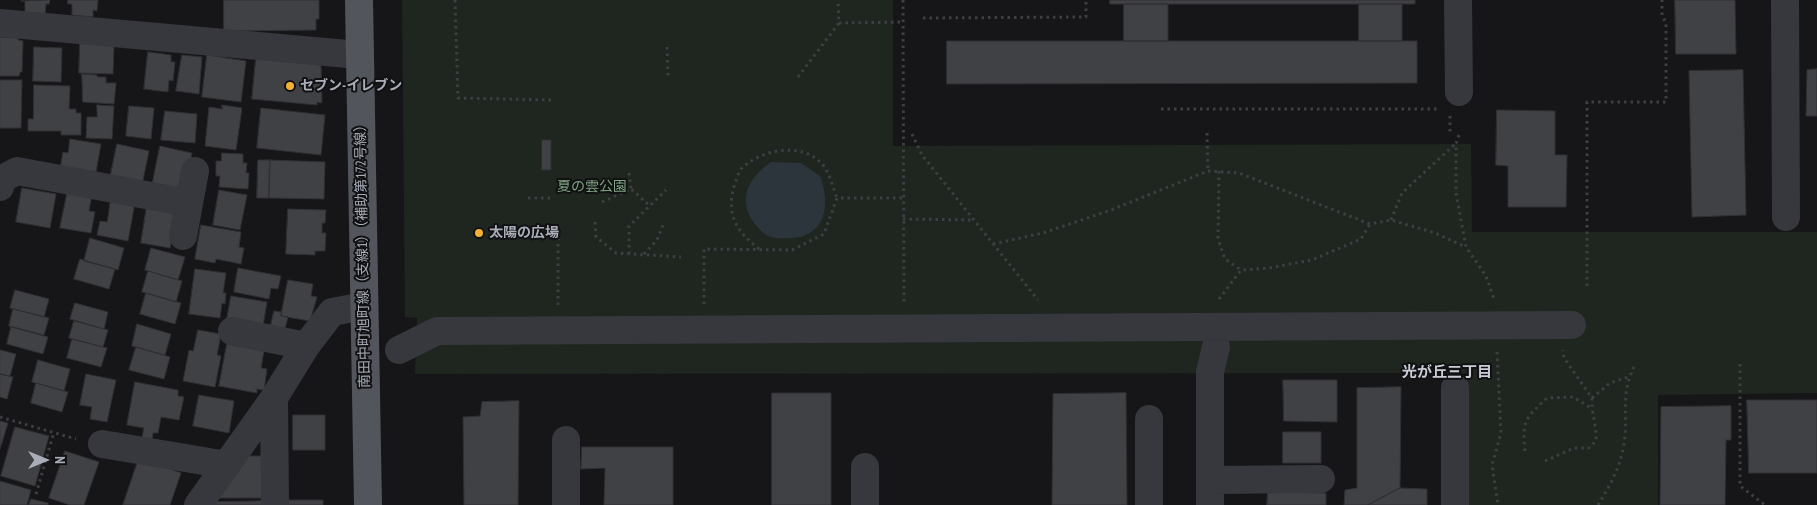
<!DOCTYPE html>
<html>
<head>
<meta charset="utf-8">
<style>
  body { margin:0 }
  #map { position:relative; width:1817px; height:505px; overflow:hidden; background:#161618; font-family:"PT Sans Narrow",sans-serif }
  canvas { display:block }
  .north { position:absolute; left:20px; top:435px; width:50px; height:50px; -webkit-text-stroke:4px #111113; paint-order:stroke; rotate:90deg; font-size:14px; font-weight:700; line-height:20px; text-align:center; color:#a8adb8 }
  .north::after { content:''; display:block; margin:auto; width:18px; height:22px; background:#a8adb8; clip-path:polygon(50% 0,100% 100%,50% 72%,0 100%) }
</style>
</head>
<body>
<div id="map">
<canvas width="1817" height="505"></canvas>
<div class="north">N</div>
</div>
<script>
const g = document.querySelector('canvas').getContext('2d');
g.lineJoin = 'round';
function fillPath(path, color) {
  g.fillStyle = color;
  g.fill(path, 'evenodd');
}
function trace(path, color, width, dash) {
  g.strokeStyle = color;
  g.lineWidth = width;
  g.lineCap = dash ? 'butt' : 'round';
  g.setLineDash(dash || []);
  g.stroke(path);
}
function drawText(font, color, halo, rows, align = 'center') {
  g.font = font + ' "PT Sans Narrow","Noto Sans JP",sans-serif';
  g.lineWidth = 4;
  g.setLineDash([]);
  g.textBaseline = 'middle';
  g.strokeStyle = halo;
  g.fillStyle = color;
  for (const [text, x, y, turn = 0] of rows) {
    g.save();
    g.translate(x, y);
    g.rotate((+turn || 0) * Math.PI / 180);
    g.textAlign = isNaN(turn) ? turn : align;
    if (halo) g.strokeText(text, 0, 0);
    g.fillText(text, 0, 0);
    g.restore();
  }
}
fillPath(new Path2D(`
  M402,0H893V146L1471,144L1472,232H1817V393L1658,395V505H1466V373L415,374L417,318L405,317Z`), '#1e261f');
fillPath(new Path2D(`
  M771,162L801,163L820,176C831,203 826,238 790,238C785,238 777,239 771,237C764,235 758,228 754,223C737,199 749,177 771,162Z`), '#2c353c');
const building = new Path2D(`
  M50,0L49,4H46L45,15L25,14V1H21Z
  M68,0H98L97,11L93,10V17L72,15V4H68Z
  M224,0H319V19H316V30L224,31Z
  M1110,0H1415V4H1110Z
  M1675,0H1735L1736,54H1676Z
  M1124,4H1168V41H1124Z
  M1359,4H1402V41H1359Z
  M0,37L18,38V40L23,41L22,72H20L19,76H0Z
  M947,41H1417V83L947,84Z
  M80,43L114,45L113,74L79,73Z
  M34,47L62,48L61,82L33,81Z
  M148,52L171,55V62H175L173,81L169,80L168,92L144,89Z
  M182,55L202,57L199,94L176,91Z
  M207,55L246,61L241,102L202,97Z
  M256,58L321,65L322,103L317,102V105L252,99Z
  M1817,69V116H1806L1807,70Z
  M1743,70L1746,215L1692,217L1689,71Z
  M82,74L97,75V77H106V83H116L114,104L83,102Z
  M0,80H22L21,128H0Z
  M34,85L70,86L69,109H76V113H81V135H61V131H28V119H33Z
  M97,105L114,106L112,139L86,138L87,117H97Z
  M222,105L242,108L236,150L205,146L209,107L222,109Z
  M129,106L154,108L151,139L126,136Z
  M261,108L325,115L321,155L257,148Z
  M1497,110L1555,111V155H1567L1566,207H1508V166L1496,165Z
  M165,111L197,114L195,143L161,140Z
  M70,139L101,144L96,172L90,171V175L60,169L63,152L68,153Z
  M542,140H551V170H542Z
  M117,144L149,151L142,185L110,178Z
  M160,146L192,153L185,189L152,186Z
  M222,153L243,154V163H247L246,173H249L248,189L219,187L220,176H216V161H221Z
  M258,160H270L269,198H257Z
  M270,160L325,162L324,199L269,198Z
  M22,188L56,194L50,228L16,222Z
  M68,189L92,193L89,211L95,212L91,233L60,228Z
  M219,190L247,195L240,230L213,225Z
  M111,198L135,202L128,241L97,235L100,221L107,222Z
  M147,205L177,211L170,248L141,243Z
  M288,209L326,210L325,223H322V233H326L325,251H315V255L286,254Z
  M201,225L241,232L239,247L244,248L241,264L216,259L215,263L195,259Z
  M90,238L124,248L118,270L84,261Z
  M151,248L185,257L178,280L145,270Z
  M80,259L115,269L109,289L74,279Z
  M238,268L281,276L278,289L271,288L269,299L234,292Z
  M195,269L226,273L223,293H226L225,304L222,303L220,318L189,314Z
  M148,271L182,281L176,302L142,292Z
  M288,280L313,284L311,296L317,297L310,321L281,316Z
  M15,290L49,299L44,317L10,308Z
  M146,293L181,303L175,324L140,314Z
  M231,296L267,302L263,326L227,319Z
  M75,303L108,312L104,329L70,319Z
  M13,309L49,318L44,335L9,326Z
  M274,311L282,312L281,316L288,317L284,332L270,329Z
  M74,321L108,330L103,347L69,338Z
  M137,324L171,334L165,355L132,346Z
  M11,327L48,337L43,354L7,344Z
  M198,330L221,334L217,355L221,356L215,387L183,381L189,350L193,351Z
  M72,339L107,348L101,367L67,358Z
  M227,344L264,351L261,368L267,369L264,390L257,389V393L219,386Z
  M136,347L170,357L164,379L129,370Z
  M0,350L16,354L10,376L0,374Z
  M38,360L70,369L64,391L32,382Z
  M0,374L13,377L7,399L0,397Z
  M86,374L116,380L107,422L90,419L92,407L80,405Z
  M1283,380H1337V422L1284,421Z
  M135,382L178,390V396L184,397L179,420L161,417L158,433H153L152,440L142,438L144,428L127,425Z
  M36,383L68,392L62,412L31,403Z
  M1401,387L1400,488L1368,505H1344L1345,490L1357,488V388Z
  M772,393H831V505H772Z
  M1126,393L1127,505H1052L1053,394Z
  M199,395L234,401L229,433L193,426Z
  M1747,400H1817V473H1749Z
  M519,401L518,505H464L463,417L480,416L482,402Z
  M1731,406V440H1726L1725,505H1660L1661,407Z
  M293,415H325V450H293Z
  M0,421L8,423L0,449Z
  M15,427L49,436L35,486L1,476Z
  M1283,432H1321V463H1283Z
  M582,447H673V505H604L605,468L581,469Z
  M65,451L99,462L84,505H70L49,498Z
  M248,456H264L262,498H219Z
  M139,458L181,473L170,505H123Z
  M0,481L31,490L27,505H0Z
  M1400,488L1427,489V505H1368Z
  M1268,492L1326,493V505H1267Z
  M31,499L48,503V505H29Z
  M287,500H323V505H287Z
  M263,501V505H214L216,502Z`);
fillPath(building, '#404145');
trace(building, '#303034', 1);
trace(new Path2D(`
  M455,0L458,98L552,100
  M903,0L904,302
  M923,18L1086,17V0
  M839,23L903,22
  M667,47L668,76
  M798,77L839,23L838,0
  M1161,109H1439
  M1450,116V135
  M1207,133L1208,171
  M912,134L922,155L1038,300
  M1459,135L1456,144V193L1466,247L1486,276L1494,299
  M1219,171L1218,239L1225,259L1241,270
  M629,173L631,189
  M528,198H553
  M602,202L631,189L650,206
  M903,219L973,220
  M1391,220L1402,193L1455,144
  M595,222L596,237L616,253L681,257
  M993,244L1043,233L1111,210L1208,171L1239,173L1370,224L1391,220L1435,233L1466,247
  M759,249C736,231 725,214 735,183C737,179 738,173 741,169C760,150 800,141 821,163C829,170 833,188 837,198
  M629,254V226L666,190
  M644,254L657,240L663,225
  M1587,286V102H1666V23L1662,15V0
  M1219,299L1241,270L1269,268L1312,260L1361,239L1370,224
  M704,304V249L792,250L824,234L837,198H903
  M558,305V225
  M1497,352L1501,433L1492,465L1498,505
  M1740,364V486L1765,505
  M1592,398L1610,383L1628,377
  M0,417L76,439
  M1525,451C1522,421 1525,418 1547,398L1573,397L1591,408
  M1545,461L1574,448H1589L1596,441C1597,426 1591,413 1592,398L1564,358L1563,350
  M36,494L54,432
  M1598,505C1609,487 1619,470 1623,449C1630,417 1618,396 1636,363`), '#3d3f44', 3, [2.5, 4]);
trace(new Path2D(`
  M1458,0L1459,92
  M1785,0L1786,217
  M0,23L359,55
  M0,187L2,179L17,171L189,203
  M183,236L195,171
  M232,331L306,346
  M399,350L437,331L1572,325
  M274,398L275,505
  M102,444L227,465
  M1210,480L1321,479
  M198,505L274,398L306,346L332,312L364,306
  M566,505V440
  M865,505V467
  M1149,505V419
  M1210,505V372L1216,347
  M1455,505V388`), '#37383d', 28);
trace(new Path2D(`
  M359,0L368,505`), '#53555c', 28);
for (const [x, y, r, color] of [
  [290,86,5,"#f2b134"],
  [479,233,5,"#f2b134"]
]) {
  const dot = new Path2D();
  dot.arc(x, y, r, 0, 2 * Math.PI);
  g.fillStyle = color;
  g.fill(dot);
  trace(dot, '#111113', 2);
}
drawText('bold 14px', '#a8adb8', '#111113', [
  ["セブン-イレブン",300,86],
  ["太陽の広場",489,233]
], 'left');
drawText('14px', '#7fa381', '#111113', [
  ["夏の雲公園",592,187]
]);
drawText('14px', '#a8adb8', '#111113', [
  ["南田中町旭町線（支線1）（補助第172号線）",363,253,-91]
]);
drawText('bold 15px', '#c9ccd4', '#111113', [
  ["光が丘三丁目",1447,373]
]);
</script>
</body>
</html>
